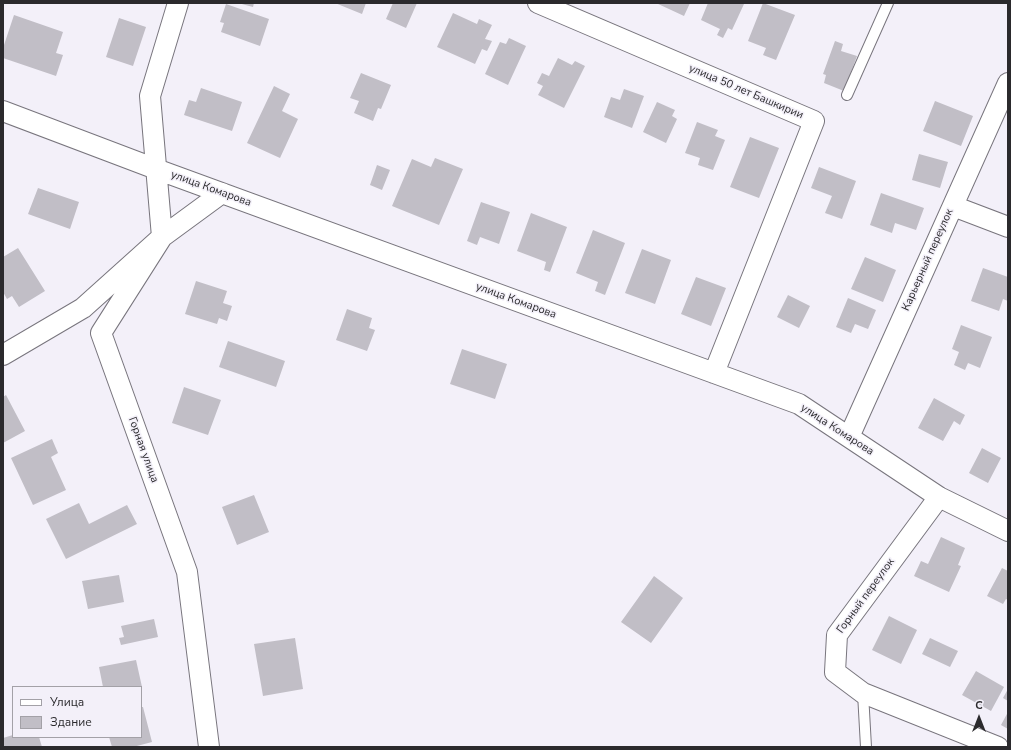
<!DOCTYPE html>
<html>
<head>
<meta charset="utf-8">
<style>
  body { margin:0 }
  #map { position:relative; width:1011px; height:750px; overflow:hidden; background:#f3f0f9; font-family:"Nunito Sans",sans-serif }
  canvas { display:block }
  .frame { position:absolute; inset:0; border:4px solid #2b2a2d; pointer-events:none }
  .legend { position:absolute; left:12px; top:686px; width:130px; height:52px; box-sizing:border-box; background:#f3f0f9; border:1px solid #a3a1a7; margin:0; padding:5px 7px; list-style:none; font-size:12px; color:#2b2a2d }
  .legend li { display:flex; align-items:center; gap:8px; height:20px }
  .legend b { width:20px; border:1px solid #a3a1a7 }
  .north { position:absolute; left:959px; top:698px; width:40px; height:40px; -webkit-text-stroke:3px #f3f0f9; paint-order:stroke; rotate:0deg; font-size:11px; font-weight:700; line-height:16px; text-align:center; color:#2b2a2d }
  .north::after { content:''; display:block; margin:auto; width:14px; height:18px; background:#2b2a2d; clip-path:polygon(50% 0,100% 100%,50% 72%,0 100%) }
</style>
</head>
<body>
<div id="map">
<canvas width="1011" height="750"></canvas>
<div class="frame"></div>
<ul class="legend">
<li><b style="height:5px;background:#fff"></b>Улица</li>
<li><b style="height:11px;background:#c1bec6"></b>Здание</li>
</ul>
<div class="north">С</div>
</div>
<script>
const g = document.querySelector('canvas').getContext('2d');
g.lineJoin = 'round';
function fillPath(path, color) {
  g.fillStyle = color;
  g.fill(path, 'evenodd');
}
function trace(path, color, width, dash) {
  g.strokeStyle = color;
  g.lineWidth = width;
  g.lineCap = dash ? 'butt' : 'round';
  g.setLineDash(dash || []);
  g.stroke(path);
}
function drawText(font, color, halo, rows, align = 'center') {
  g.font = font + ' "Nunito Sans",sans-serif';
  g.lineWidth = 3;
  g.setLineDash([]);
  g.textBaseline = 'middle';
  g.strokeStyle = halo;
  g.fillStyle = color;
  for (const [text, x, y, turn = 0] of rows) {
    g.save();
    g.translate(x, y);
    g.rotate((+turn || 0) * Math.PI / 180);
    g.textAlign = isNaN(turn) ? turn : align;
    if (halo) g.strokeText(text, 0, 0);
    g.fillText(text, 0, 0);
    g.restore();
  }
}
fillPath(new Path2D(`
  M238,3H254L253,7Z
  M335,3H366L362,14Z
  M393,3H417L406,28L386,19Z
  M656,3H690L684,16Z
  M708,3H742L744,4L732,30L728,28L723,38L717,35L720,29L701,20Z
  M763,3L795,15L776,60L763,55L766,48L748,41Z
  M226,4L269,19L260,46L221,32L224,23L220,22Z
  M453,13L477,24L479,19L492,25L485,39L492,41L487,51L482,49L475,64L437,47Z
  M14,15L63,32L56,53L63,55L56,76L3,58V48Z
  M119,18L146,27L133,66L106,57Z
  M509,38L526,46L508,85L485,74L500,42L506,44Z
  M835,41L843,44L841,51L857,56L844,91L824,83L826,75L823,74Z
  M558,58L572,65L575,61L585,66L564,108L538,95L543,86L537,83L542,73L549,76Z
  M361,73L391,85L381,109L378,108L373,121L354,113L359,101L350,98Z
  M274,86L290,94L282,111L298,119L280,158L247,143Z
  M201,88L242,102L232,131L184,115L189,100L196,102Z
  M624,89L644,96L632,128L604,117L611,97L620,100Z
  M935,101L973,116L961,146L923,131Z
  M657,102L675,110L672,116L677,119L666,143L643,132Z
  M697,122L718,130L715,136L725,140L713,170L698,165L700,158L685,153Z
  M750,137L779,148L759,198L730,187Z
  M919,154L948,162L940,188L912,180Z
  M435,158L463,169L439,225L392,206L412,159L431,167Z
  M377,165L390,170L382,190L370,185Z
  M819,167L856,181L842,219L825,213L832,196L811,188Z
  M38,188L79,202L70,229L28,214Z
  M881,193L924,208L916,230L895,223L892,233L870,225Z
  M481,202L510,212L499,244L480,237L477,245L467,241Z
  M531,213L567,227L550,272L544,270L546,262L517,251Z
  M593,230L625,243L605,295L595,291L598,282L576,273Z
  M18,248L45,291L19,307L12,296L7,299L3,292V283H4L3,281V257Z
  M642,249L671,260L655,304L625,293Z
  M865,257L896,270L883,302L851,289Z
  M983,268L1008,277V301L1003,299L999,311L971,301Z
  M696,277L726,288L711,326L681,314Z
  M196,281L227,291L223,303L232,306L227,321L219,318L217,324L185,314Z
  M788,295L810,306L799,328L777,317Z
  M848,298L876,310L868,329L855,324L851,333L836,327Z
  M347,309L372,318L369,328L375,330L367,351L336,340Z
  M961,325L992,337L980,368L968,363L965,370L954,365L959,352L952,349Z
  M228,341L285,361L276,387L219,367Z
  M462,349L507,364L495,399L450,384Z
  M184,387L221,400L208,435L172,423Z
  M6,395L25,431L3,443V397Z
  M934,398L965,415L960,425L954,421L943,441L918,428Z
  M52,439L58,453L51,457L66,490L33,505L11,458Z
  M982,448L1001,458L988,483L969,473Z
  M254,495L269,532L237,545L222,507Z
  M79,503L89,524L127,505L137,524L66,559L46,519Z
  M941,537L965,548L958,565L961,566L949,592L914,576L921,561L928,564Z
  M1002,568L1008,571V600L1006,599L1003,604L987,596Z
  M119,575L124,602L88,609L82,581Z
  M654,576L683,598L651,643L621,622Z
  M889,616L917,630L901,664L872,650Z
  M154,619L158,637L121,645L119,638L124,637L121,626Z
  M295,638L303,689L263,696L254,644Z
  M930,638L958,651L950,667L922,654Z
  M136,660L142,687H103L99,667Z
  M976,671L1004,687L991,711L962,695Z
  M1008,689V701L1003,698Z
  M141,707H143L152,742L133,747H112L109,737H141Z
  M1008,712V729L1001,725Z
  M13,735V737H39L42,747H3V738Z`), '#c1bec6');
const service = new Path2D(`
  M847,95L888,3
  M863,693L866,747`);
const minor = new Path2D(`
  M178,3L150,96L162,237L101,333L187,572L209,747
  M538,3L814,121L714,373
  M3,111L156,169L799,404L939,497L1008,531
  M953,206L1008,227
  M3,355L83,308L162,237L222,193
  M849,437L1008,83
  M939,497L837,635L835,672L863,693L998,747`);
trace(service, '#78757d', 12);
trace(minor, '#78757d', 22);
trace(service, '#fff', 10);
trace(minor, '#fff', 20);
drawText('11px', '#2b2a2d', '#f3f0f9', [
  ["улица 50 лет Башкирии",746,92,23],
  ["улица Комарова",211,189,20],
  ["Карьерный переулок",928,260,-66],
  ["улица Комарова",516,301,20],
  ["улица Комарова",837,430,33],
  ["Горная улица",143,450,70],
  ["Горный переулок",866,596,-54]
]);
</script>
</body>
</html>
